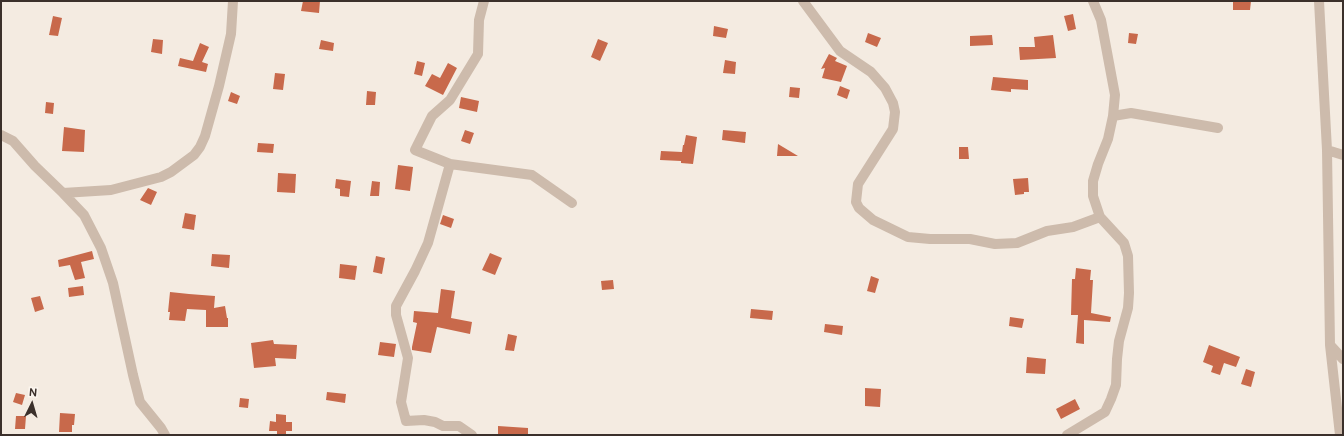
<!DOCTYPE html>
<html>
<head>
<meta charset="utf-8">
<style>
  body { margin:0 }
  #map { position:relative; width:1344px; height:436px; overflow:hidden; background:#f4ebe1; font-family:"DM Sans",sans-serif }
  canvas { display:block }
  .frame { position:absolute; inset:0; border:2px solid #3b302b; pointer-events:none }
  .north { position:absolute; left:12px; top:384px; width:40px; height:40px; -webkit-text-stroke:3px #fbf5ee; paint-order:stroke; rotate:5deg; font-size:11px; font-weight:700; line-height:16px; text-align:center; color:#3b302b }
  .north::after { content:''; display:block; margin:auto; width:14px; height:18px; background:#3b302b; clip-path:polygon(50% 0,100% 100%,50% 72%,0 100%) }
</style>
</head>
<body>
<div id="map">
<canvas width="1344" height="436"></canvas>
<div class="frame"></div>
<div class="north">N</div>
</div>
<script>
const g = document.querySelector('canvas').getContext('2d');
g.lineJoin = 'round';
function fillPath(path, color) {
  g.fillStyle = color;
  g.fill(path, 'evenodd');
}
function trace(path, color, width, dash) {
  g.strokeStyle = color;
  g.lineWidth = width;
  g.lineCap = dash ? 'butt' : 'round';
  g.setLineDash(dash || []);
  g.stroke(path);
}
fillPath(new Path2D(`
  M303,1H320L319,13L301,11Z
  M1233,1H1251L1250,10H1233Z
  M1073,14L1076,29L1068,31L1064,16Z
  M53,16L62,18L58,36L49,35Z
  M714,26L728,29L726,38L713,36Z
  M868,33L881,38L877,47L865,42Z
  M1129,33L1138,34L1136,44L1128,43Z
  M992,35L993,45L970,46V36Z
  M1053,35L1056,58L1020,60L1019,47H1035L1034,37Z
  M153,39L163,40L162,54L151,52Z
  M598,39L608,43L600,61L591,57Z
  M321,40L334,43L333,51L319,49Z
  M200,43L209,47L202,62L208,64L206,72L178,66L180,58L193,61Z
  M829,54L837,58L835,61L847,66L841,82L822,78L825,68L821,69Z
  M725,60L736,62L735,74L723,73Z
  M417,61L425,63L422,76L414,74Z
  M448,63L457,68L443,95L425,86L432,74L440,78Z
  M275,73L285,74L283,90L273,89Z
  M993,77L1028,80V90L1011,89V92L991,90Z
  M840,86L850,90L847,99L837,95Z
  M790,87L800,88L799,98L789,97Z
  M367,91L376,92L375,105H366Z
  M231,92L240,96L237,104L228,101Z
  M461,97L479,101L477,112L459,108Z
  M46,102L54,103L53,114L45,113Z
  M64,127L85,130L84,152L62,151Z
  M465,130L474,133L470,144L461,141Z
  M723,130L746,132L745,143L722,140Z
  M686,135L697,137L693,164L681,163V161L660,160L661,151L682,152L683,145H684Z
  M258,143L274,144L273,153L257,152Z
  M778,144L798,156H777Z
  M959,147H968L969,159H959Z
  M398,165L413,167L410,191L395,189Z
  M278,173L296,174L295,193L277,192Z
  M1028,178L1029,192H1024V194L1015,195L1013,179Z
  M336,179L351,181L349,197L340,196V189L335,188Z
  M372,181L380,182L379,196H370Z
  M148,188L157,192L151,205L140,200Z
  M185,213L196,215L194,230L182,228Z
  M443,215L454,219L451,228L440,224Z
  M92,251L94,259L81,262L85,278L75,280L70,265L59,267L58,260Z
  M490,253L502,258L495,275L482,270Z
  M212,254L230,255L229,268L211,266Z
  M376,256L385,258L382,274L373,272Z
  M340,264L357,266L355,280L339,278Z
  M1076,268L1091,270L1090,280H1093L1091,313L1111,317L1110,322L1084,320V344L1076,343L1078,315H1071L1072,279H1075Z
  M871,276L879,279L875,293L867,291Z
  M613,280L614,289L602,290L601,281Z
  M83,286L84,295L69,297L68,288Z
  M441,289L455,291L451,318L472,322L470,334L437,327L431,353L412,350V347L417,323L413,322L414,311L438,313Z
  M170,292L189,294L215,296L214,308L225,306L227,318H228V327H206V310L187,309L185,321L169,320L170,312H168Z
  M40,296L44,309L35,312L31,298Z
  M751,309L773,311L772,320L750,318Z
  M1010,317L1024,319L1022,328L1009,326Z
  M825,324L843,326L842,335L824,332Z
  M508,334L517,336L514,351L505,350Z
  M273,340L274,344L297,345L296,359L275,358L276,366L254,368L251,343Z
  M380,342L396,344L394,357L378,355Z
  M1209,345L1240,357L1236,367L1224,363L1220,375L1211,372L1213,366L1203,362Z
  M1027,357L1046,359L1045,374L1026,373Z
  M1246,369L1255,372L1251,387L1241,384Z
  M865,388L881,389L880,407L865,406Z
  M327,392L346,394L345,403L326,400Z
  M16,393L25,395L22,405L13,402Z
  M240,398L249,399L248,408L239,407Z
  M1075,399L1080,409L1061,419L1056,409Z
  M60,413L75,414L74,425H72V432H59Z
  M276,414L286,415V422H292V431H286V435H277V431H269L270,421L276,422Z
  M16,416H26L25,429H15Z
  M498,426L528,428V435H498Z`), '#c8694b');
trace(new Path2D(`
  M803,1L840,51L871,72L885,88L893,103L895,112L893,129L858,184L856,202L859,208L873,220L908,237L930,239H970L995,244L1017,243L1047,231L1073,227L1100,217
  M1319,1L1327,150L1330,345L1340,435
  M1113,116L1131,113L1218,128
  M1,135L13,141L35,166L63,193L84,215L101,248L113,283L133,375L140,402L161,428L165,435
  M1327,150L1343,155
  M450,164L532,175L572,203
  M63,193L111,190L161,177L171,172L194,155L200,147L205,136L219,86L231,34L233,1
  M1330,345L1343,359
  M472,435L459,426H443L435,422L424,420L406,421L401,402L408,358L396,315V306L415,271L428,243L450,164L415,150L432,116L450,100L478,54L479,20L484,1
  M1067,435L1105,412L1111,399L1116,385L1117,359L1119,341L1128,308L1129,293L1128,256L1124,243L1100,217L1093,196V181L1098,164L1108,139L1113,116L1115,95L1101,20L1093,1`), '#cdbbac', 10);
</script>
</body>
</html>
